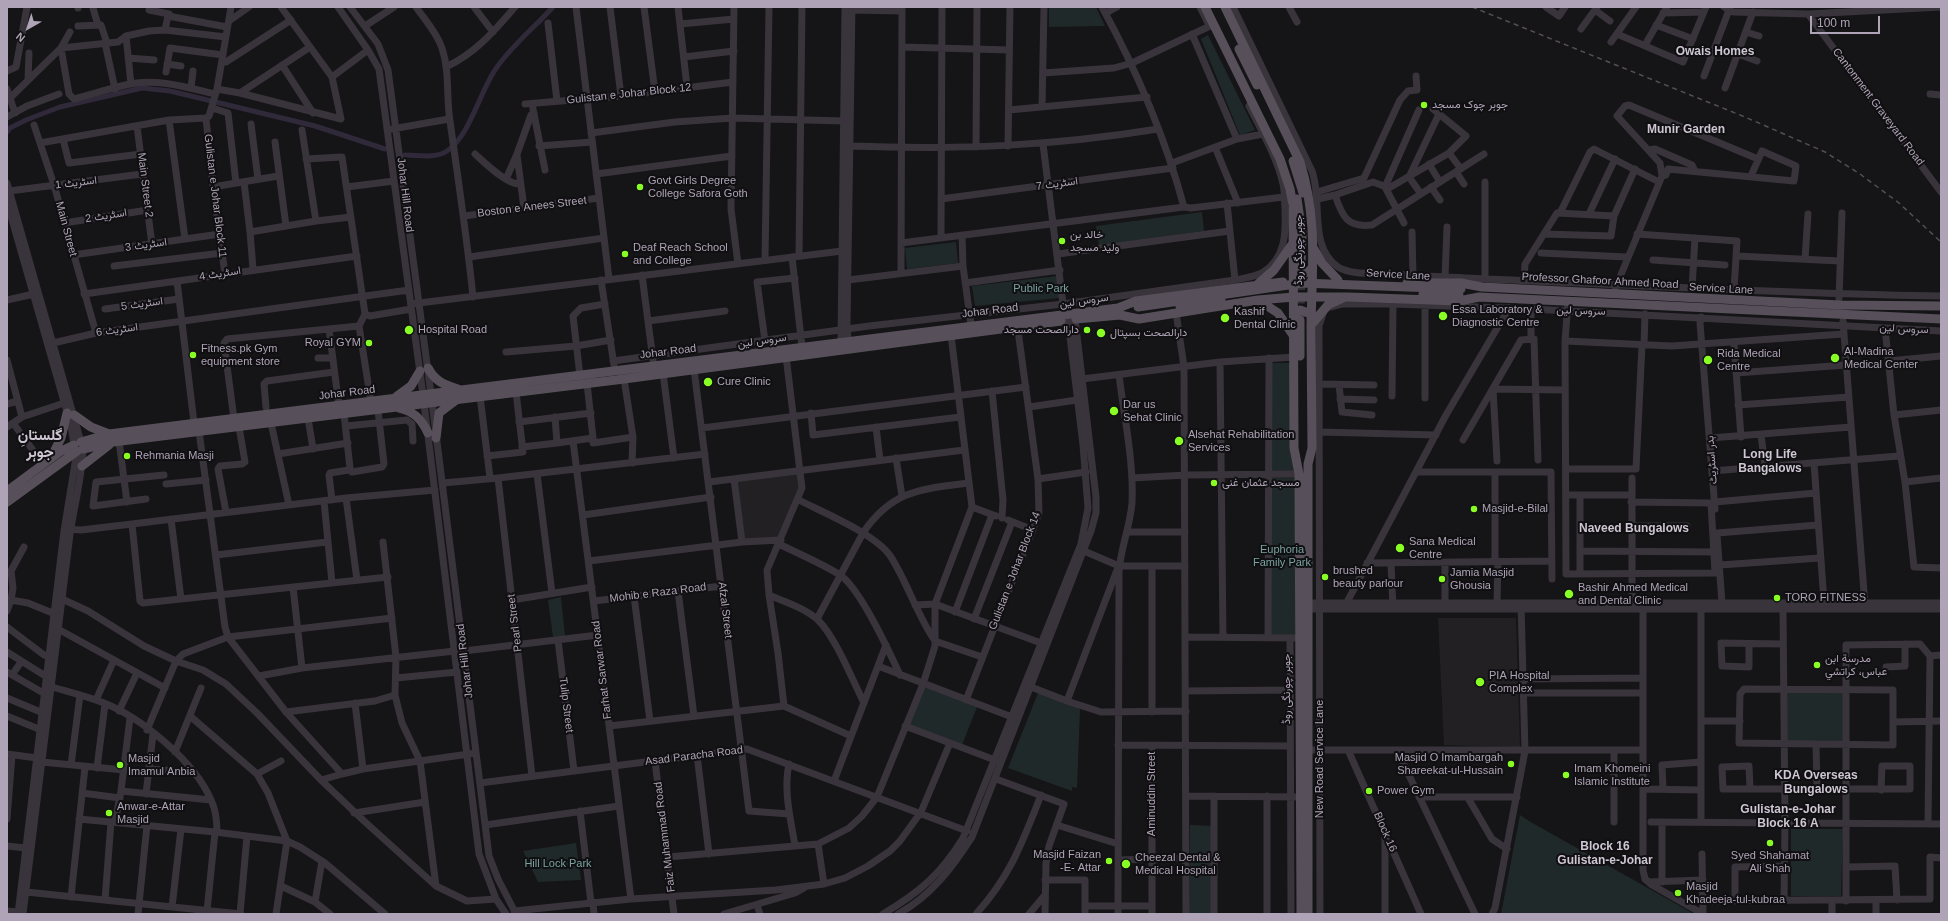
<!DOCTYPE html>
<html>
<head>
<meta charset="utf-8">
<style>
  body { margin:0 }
  #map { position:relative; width:1948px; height:921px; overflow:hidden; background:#151416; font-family:Arial,sans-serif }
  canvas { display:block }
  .frame { position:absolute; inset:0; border:8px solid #afa4b7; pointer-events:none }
  .north { position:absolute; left:8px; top:8px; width:40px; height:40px; -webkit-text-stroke:3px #100f11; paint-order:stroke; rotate:219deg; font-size:11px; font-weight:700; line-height:16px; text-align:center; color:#afa4b7 }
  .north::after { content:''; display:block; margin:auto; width:14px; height:18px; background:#afa4b7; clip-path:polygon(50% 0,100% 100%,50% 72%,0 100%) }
  .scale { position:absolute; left:1810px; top:16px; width:70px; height:18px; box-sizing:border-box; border:2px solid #afa4b7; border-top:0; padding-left:5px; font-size:12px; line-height:14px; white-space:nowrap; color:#afa4b7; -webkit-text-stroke:3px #100f11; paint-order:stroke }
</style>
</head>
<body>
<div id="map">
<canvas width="1948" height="921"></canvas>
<div class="frame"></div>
<div class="north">N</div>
<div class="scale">100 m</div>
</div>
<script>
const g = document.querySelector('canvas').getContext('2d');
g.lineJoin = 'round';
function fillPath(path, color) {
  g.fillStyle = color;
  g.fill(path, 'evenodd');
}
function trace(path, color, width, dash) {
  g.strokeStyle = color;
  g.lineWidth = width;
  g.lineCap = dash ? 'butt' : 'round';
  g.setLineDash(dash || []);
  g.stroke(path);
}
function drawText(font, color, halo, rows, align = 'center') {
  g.font = font + ' Arial,Vazirmatn,sans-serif';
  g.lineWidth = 4;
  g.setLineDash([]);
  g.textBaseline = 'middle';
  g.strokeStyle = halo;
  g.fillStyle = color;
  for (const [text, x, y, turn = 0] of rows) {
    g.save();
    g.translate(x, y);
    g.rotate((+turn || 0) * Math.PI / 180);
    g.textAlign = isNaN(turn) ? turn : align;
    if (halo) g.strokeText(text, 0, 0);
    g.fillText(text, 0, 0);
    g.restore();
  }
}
fillPath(new Path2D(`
  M798,472L802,489L782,538L741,540L734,481Z
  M1438,618H1516L1520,747L1444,745Z`), '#222023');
fillPath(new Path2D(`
  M1049,7H1096L1105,26L1049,27Z
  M1208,35L1255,130L1240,135L1201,39Z
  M1202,212L1204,231L1099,246L1096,226Z
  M956,242L958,263L907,269L905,248Z
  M1057,276L1060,298L975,306L972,286Z
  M1270,363H1293L1294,472H1271Z
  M1270,478H1295V636L1270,635Z
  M561,597L565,636L553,637L548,600Z
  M924,687L977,707L962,745L909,725Z
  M1783,689L1847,690V745L1785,744Z
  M1038,693L1072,703L1080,709L1077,788L1072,787V791L1008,768Z
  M1520,815L1529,821L1694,914H1501Z
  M1190,825L1212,826V914H1189Z
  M1791,829H1843L1841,896H1791Z
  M576,843L581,880L538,882L523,851Z`), '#202929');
trace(new Path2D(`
  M7,132L10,128L26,120L60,107L142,88L170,91L315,126L385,149
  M405,155C418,155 435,159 447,151C469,137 480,92 495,70C511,46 534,28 553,7`), '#2f293a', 5);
trace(new Path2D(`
  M1300,317L1301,263`), '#343136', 9, [9, 4.5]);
trace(new Path2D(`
  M78,7V8
  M338,7L368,50L379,69L423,395
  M350,7L378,44L388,70L431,394
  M416,7C425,20 437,33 442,48C450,72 446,97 450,121C458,179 467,238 473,297
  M474,7L493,32
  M576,7L609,279
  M610,7L621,96
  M644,7L655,92
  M678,7L687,87
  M734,7L731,209L738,264
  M1102,7C1137,71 1165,137 1184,207
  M1200,7L1208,23
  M1233,7L1312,171C1323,201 1308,247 1338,267C1351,275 1371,273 1387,274C1420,276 1453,277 1486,279C1638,285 1789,294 1941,296
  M1289,7L1297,22
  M1546,7L1559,16L1565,7
  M1724,7L1733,12L1808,14L1941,192
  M93,8L98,25
  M149,10L169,14L168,16
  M852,10L902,11
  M1595,10L1610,21
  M1106,13L1117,7
  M1663,13L1704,12
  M1808,14L1941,7
  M229,21L249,7
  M548,23L557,101
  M680,24L734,19
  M1656,25L1693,39
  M78,26L101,25L107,43
  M365,26L394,7
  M1581,29L1597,7
  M165,30L226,37
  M1746,32L1759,36
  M1192,34L1237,139
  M1617,34L1683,62L1706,7
  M126,36L131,84
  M1611,42L1636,7
  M105,43L115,89
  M1645,45L1667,7
  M902,47L1009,50
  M1738,54L1757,61
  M684,57L734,51
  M128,58L154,60
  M222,61L226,62L291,20
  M167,64L181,66
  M282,65L313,113
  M446,67C476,53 494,31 515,7
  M7,71L16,67L27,7
  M166,72L170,48L223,55
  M1043,73L1114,68L1132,63L1210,26
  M1704,76L1729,10
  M332,77L368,50
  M28,80L29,53
  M191,88L193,71
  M1725,88L1753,12
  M7,89L15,113
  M217,89L240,93L341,119L332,77L281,7
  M240,93L310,47
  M215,94C189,88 157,78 130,84C111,88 93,94 74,99L69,94L61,48L118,42L126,36L149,31L165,30L168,16L227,27
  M1930,94L1941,95
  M10,98L61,48L70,32
  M525,104L621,96L733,82
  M1042,107L1044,7
  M212,108L228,113L236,183
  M533,109L545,170
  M1009,110L1147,97
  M7,117L27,106L59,94
  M206,118L213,187L225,274
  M169,120L185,239
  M251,124L258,179
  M34,125L54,185L96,333
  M137,126L152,245
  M392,129L449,119
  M302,130L316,221
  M591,133L675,122L733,118L844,121
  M63,139L69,163L141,154
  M275,142L286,226
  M40,143L169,120L206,118L209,116L217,89L231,7
  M1043,144L1063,304
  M539,146L592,142
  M851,146C957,150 1053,146 1158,129
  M1008,146L1010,7
  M976,147L977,7
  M1215,147L1238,203
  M1649,150L1655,149L1692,165L1695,171
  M1449,153L1461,169
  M475,154C485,163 507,185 520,184
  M517,155L524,208
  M306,159L342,157L365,314L359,326L371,402
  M1172,163L1237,139L1263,134
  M1429,164L1440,182
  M1456,172L1464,184
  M596,174L732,156
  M1662,176L1660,163L1617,116L1625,106L1629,105L1758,159
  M506,179L517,154L531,115L534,113
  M244,182L250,232
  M1485,182V278
  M7,183L81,442
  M213,187L278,176
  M347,187L394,181
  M1431,187L1440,200
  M9,191L142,174
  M1317,192L1364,178L1400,100L1408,91L1417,90L1416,76
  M1421,194L1409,177L1439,114
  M1335,195C1342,216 1347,228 1372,225L1484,154
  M941,199L1173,168
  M1318,199L1335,195L1373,182L1389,188L1449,153L1466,136L1433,109
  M7,202L71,426L74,445
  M1227,203L1235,280
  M1560,213L1590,152L1594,149L1659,182
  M1589,214L1615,159
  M464,216L599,198
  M64,223L148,210
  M1404,223L1385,187L1419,110
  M1412,232L1413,276
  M1544,234L1611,236L1614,216L1635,169
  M1637,234L1737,241L1734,290
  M962,235L963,266L971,325
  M941,238L942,7
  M901,243L1184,207L1191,208L1284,197
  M1541,253L1627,257
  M1058,254L1230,231
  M73,255L220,234
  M799,255L802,7
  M1737,256L1840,261
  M469,257L604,238
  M792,257L802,347
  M1805,259L1808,214
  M765,260L769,7
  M1653,260L1725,265
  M114,266L222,253
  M253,269L250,232L316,221L351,217
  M901,273L902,7
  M642,275L653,360
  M1445,277L1447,227
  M601,280L614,365
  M848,280L963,266
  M1524,280L1525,264L1557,213L1614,216
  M177,281L194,423
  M965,283L1060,270
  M1692,288L1695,238
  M1615,289L1662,176L1666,175L1668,169L1794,181L1796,166L1762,151L1751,176
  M84,294L357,256
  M1839,299L1842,213
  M7,300L34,294
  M1568,302L1565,341L1566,574L1715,573L1711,503L1631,502
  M411,304L842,251
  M1425,305V398
  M1330,307L1342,304H1393L1531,309L1941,331
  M105,309L179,299
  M365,314L370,316L411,309
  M1701,317L1700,323L1715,509
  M1177,319L1184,367L1186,914
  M648,321L725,311
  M1843,321L1865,605
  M1885,328L1894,415L1905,482L1914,567L1941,568
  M329,329L339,406
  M1531,339V309
  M765,341L757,282L795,278
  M848,341L847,324L852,7
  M1565,341L1672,346L1843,334
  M841,342L845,7
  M53,343L96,333L409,290
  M1734,343L1741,437
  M1644,345L1645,314
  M506,352L576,346L611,340
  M318,358H332
  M7,360L22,417
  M613,361L869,326L1063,304L1235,280C1244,278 1254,277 1262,273C1286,258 1286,233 1285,208C1284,200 1285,192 1283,184C1277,157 1261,130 1249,106
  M1889,361L1941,356
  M1220,362L1223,637
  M694,369L749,811L789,814
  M663,373L674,458
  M1736,373L1846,365
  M580,376L573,316L581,308L605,304
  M624,379L633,437L632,463
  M1082,379L1220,362L1294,357
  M1320,384L1374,385
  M1339,385L1342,412L1372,415
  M992,391L1003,500L1002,518
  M480,396L490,478
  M1392,396L1393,304
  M1340,399L1374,400
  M432,402L489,856L498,879L516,914
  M424,403L479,854L496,899L506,914
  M7,404L18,401
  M1738,405L1849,397
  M266,407L264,384L267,381L334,372
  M1029,407L1077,400
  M811,413L813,435L960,417
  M1894,415L1941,410
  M555,417L557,443L593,438L587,383
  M308,418L313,449
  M234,419L224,343L227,339L359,326
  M519,422L591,413
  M13,423L43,464
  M271,423L289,505
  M346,426L407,420L412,424L413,441
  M7,427L22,417L64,403
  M876,427L880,460
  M702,428L1026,387
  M199,431L225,627L228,637L286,712L342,774L363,769L476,753
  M1320,432L1436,435
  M1761,435L1765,466
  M593,438V443L633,437
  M1710,438L1851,427
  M1463,440L1521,340L1534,339L1538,460
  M119,441L127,502
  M573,441L631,899
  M522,447L557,443
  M278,454L348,443
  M487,456L523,452L516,392
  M896,458L902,496
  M1497,461L1493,389L1565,390
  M1814,463L1824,602
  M1567,469H1636L1642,345
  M349,470L352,472L382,467L384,464L378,410
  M1712,471L1899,456
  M1416,472H1551L1552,579
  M1495,472V561
  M537,474L552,593
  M498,478L705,454
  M1132,478L1186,475L1299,474
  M1632,478V608
  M734,479L742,542
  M1038,479L1086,472
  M709,482L964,450
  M1905,482L1941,478
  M443,483L498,478L532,776
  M166,484L206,480
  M1566,495H1632
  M346,498L357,580
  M146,499L93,506L96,482L164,475
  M332,500L329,475L330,473L349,470L350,468L344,414
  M799,500C824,513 876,534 891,557C908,584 917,615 935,641L982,657
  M324,501L332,583
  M1715,502L1816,493
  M972,507L996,516
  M226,512L218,469L220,466L242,464L245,462L239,427
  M583,515L711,497
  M171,519L181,599
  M1008,520L1033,530
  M132,524L140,601L143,603L388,577
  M1631,526H1687
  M67,529L81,530L132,524L346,498L435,490
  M1128,532H1185
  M1717,533L1818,525
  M1717,535L1722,603
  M779,544C799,554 821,563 840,575C860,588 889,651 900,675
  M1084,551L1119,566H1185
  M1580,551L1714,552
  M216,555L327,542
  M589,561L742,542L781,540
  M1367,563L1552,561
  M1445,563V604
  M1391,564L1393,608
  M1720,565L1820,558
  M1580,574V495
  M293,587L302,668
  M678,591L694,716
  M769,595C785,602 805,608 818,620C836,638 852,679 864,703
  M634,596L650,721
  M62,599L88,611L144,646L176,661L203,670L226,684L257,713L321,780L342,774
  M11,600L28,603L55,614
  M512,600L592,587
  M594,601L722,586
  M1309,603H1941
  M1346,604L1446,415L1509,308
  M1497,604L1498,561
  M915,605L935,604L1041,643
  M1309,609H1941
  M1643,610V870L1645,879L1652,885L1703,914
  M1701,610V822
  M1783,610L1785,823L1784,901
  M7,611L11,600L13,588L11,571L24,547
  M955,612L992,515
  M817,619L863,533C892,490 921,489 969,483
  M974,619L1012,522
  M7,627L44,655L52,658
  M58,629L165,688
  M1185,637L1295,638
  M1268,637L1269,358
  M1290,638L1291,914
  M558,640L574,771
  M1749,644V667L1722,666L1721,643L1783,644
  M464,651L598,635
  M7,652L47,677
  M878,666L1012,717
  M1886,667L1905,666V644
  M7,672L45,694
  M12,675L21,662
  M259,676L302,668L455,651
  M396,678L457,672
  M1523,679L1643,678
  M52,687C69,692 87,696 104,703C142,718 195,762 211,800C216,810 217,822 217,832
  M1031,687L1067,701L1101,712L1186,711
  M1744,689L1893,690V745L1739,743L1740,694Z
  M1185,691L1290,690
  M1524,693H1643
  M395,695L402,723L420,761L436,886L467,901L496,899
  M7,698L43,713
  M96,700L114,660
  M966,700L1039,513L1038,479L1017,323
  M1067,701L1117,570
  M355,703L363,769
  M784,706L778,653L769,595L767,570L802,488L786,356
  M119,711L137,673
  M286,712L375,701L395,695L396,657L383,542
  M1152,712V566
  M7,716L41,730
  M190,716L257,774L268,793L287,841L276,914
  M1701,721H1740
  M1893,722L1941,721
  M609,726L784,706L851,736
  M905,726L995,760
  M147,730L176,661L183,654L228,637L392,618
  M1816,744L1817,789
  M1118,745L1290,746
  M1152,745V914
  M1308,750H1643
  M1348,750L1421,914
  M1397,750L1475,914
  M1614,750V822
  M175,752L201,688
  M7,754L37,758
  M697,755L709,854
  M655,761L674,914
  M42,762L124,770
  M789,764C783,791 791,820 795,846
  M71,765L80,695
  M97,768L105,704
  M149,769L194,772
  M257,774L281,761
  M996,779L1064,804L1049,846L1046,863L1045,914
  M321,780L364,821L436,886
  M834,781L886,645
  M480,783L747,749L967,831
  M1750,788L1749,766L1722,767L1723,789H1910V766H1882L1881,790
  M1643,789L1701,790
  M1663,789L1662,765L1701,762
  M121,791L211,800
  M82,793L120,798
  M146,794L153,734
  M1186,796L1299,797
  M1214,796V914
  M1267,796V914
  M1419,797H1517
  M1468,798L1492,839L1507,849
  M580,811L591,903
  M354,813L425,802
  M7,819L12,755
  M79,819L215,832L287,841L300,847L325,863L385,914
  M115,822L121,791L130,718
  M1651,822L1941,824
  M1662,823V882
  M1928,823L1930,656
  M485,825L619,806
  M1057,825L1118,844
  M818,844L824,884
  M7,846L26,848
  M1702,854L1703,914
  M668,857L818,844L849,828L862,816L877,797L923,684L935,646V604L972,507L951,335
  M1118,860L1186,858
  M1847,867L1895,866L1897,900
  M1045,880H1085V914
  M1649,882L1703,880
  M281,886L315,902L330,914
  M26,892L241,914
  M71,897L85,767
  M105,900L111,822
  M1703,901L1930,899V857L1941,858
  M1735,901V867L1784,866
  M1832,901V914
  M1846,901V645L1920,644L1930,656L1941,655
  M315,902L322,861
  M593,902L594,914
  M757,905L760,914
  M1085,906H1152
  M172,907L181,829
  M7,911L18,912
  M207,911L215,832
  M514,911L631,899L776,890L824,884L845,878L868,866L890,851L900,841L921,812L950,743
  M18,914L64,531L77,451
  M23,914L70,534C74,507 82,477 83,450
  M138,914L147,825
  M240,914L247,836
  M724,914L795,893L804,888
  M883,914C920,892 940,875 963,838L1081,544L1088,508L1083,445L1068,320
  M898,914C931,896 952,868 972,837L1091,531L1096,513V497L1075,319
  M976,914C1011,875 1022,843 1041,795
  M1029,914L1045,895
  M1118,914L1119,575C1119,552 1130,528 1132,503C1134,462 1124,416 1119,375
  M1320,914L1319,326L1323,314
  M1385,914V837
  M1492,914L1495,908L1525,751L1521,604
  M1876,914V900`), '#39343b', 7);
trace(new Path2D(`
  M1205,7L1280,159L1290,189L1293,205L1294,448L1299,474L1301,914
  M1225,7L1300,162C1318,219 1312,268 1311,326C1311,367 1312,407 1312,448L1308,464V914
  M1239,49L1257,85
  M1293,161L1303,193
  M1297,199L1302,233L1301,263
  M1314,249L1322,263L1338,280
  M1294,268L1305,273L1312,269
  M1407,283H1461L1482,287L1840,305L1941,306
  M1258,284L1274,270L1293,243
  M1258,300L1278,313L1293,335
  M1294,314L1300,310L1311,314
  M1076,319L1120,315L1139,319L1258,300L1294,297H1348L1459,301L1479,297L1941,319
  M1300,320V356
  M1311,325L1328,305L1343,298
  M428,368C435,381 444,385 458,389
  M396,397L411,386L420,371
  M399,408C414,411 422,420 428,433
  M74,415L91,427L109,434
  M436,438L439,413L455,401
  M81,442L109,434L1118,308L1136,301L1283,282
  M83,449L113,442L624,379L1061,321
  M52,456L61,438L67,413
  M82,466L109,445
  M7,491L61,451L74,445
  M7,502L77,451`), '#57505a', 9);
trace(new Path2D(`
  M1472,7L1745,117L1825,152L1860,174L1899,203L1941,242`), '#554e58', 1.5, [5, 4]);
trace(new Path2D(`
  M1423,294L1459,295
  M1180,306L1221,300
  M1138,307L1302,283L1461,289`), '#57505a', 9);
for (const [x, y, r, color] of [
  [1424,105,4,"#88fe24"],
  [640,187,4,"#88fe24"],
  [1062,241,4,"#88fe24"],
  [625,254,4,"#88fe24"],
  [1443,316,5,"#88fe24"],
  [1225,318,5,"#88fe24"],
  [409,330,5,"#88fe24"],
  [1087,330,4,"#88fe24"],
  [1101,333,5,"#88fe24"],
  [369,343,4,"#88fe24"],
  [193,355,4,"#88fe24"],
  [1835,358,5,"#88fe24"],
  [1708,360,5,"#88fe24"],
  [708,382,5,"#88fe24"],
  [1114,411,5,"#88fe24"],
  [1179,441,5,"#88fe24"],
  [127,456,4,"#88fe24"],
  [1214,483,4,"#88fe24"],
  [1474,509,4,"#88fe24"],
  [1400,548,5,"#88fe24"],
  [1325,577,4,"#88fe24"],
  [1442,579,4,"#88fe24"],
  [1569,594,5,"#88fe24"],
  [1777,598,4,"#88fe24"],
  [1817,665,4,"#88fe24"],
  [1480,682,5,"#88fe24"],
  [1511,764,4,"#88fe24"],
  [120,765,4,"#88fe24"],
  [1566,775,4,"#88fe24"],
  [1369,791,4,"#88fe24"],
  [109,813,4,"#88fe24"],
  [1770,843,4,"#88fe24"],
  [1109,861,4,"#88fe24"],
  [1126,864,5,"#88fe24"],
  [1678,893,4,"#88fe24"]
]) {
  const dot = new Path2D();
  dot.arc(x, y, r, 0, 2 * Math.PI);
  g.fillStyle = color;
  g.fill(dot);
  trace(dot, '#100f11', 1.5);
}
drawText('11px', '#afa4b7', '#100f11', [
  ["Gulistan e Johar Block 12",629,94,-6],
  ["Cantonment Graveyard Road",1878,107,53],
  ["اسٹریٹ 1",76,183,-7],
  ["اسٹریٹ 7",1057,184,-8],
  ["Main Street 2",145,185,83],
  ["Johar Hill Road",405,195,83],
  ["Gulistan e Johar Block 11",215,196,83],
  ["Boston e Anees Street",532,207,-7],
  ["اسٹریٹ 2",106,216,-9],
  ["Main Street",66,229,75],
  ["اسٹریٹ 3",146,245,-8],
  ["جوہر چورنگی روڈ",1299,250,-90],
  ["اسٹریٹ 4",220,274,-9],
  ["Service Lane",1398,275,3],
  ["Professor Ghafoor Ahmed Road",1600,281,3],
  ["Service Lane",1721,289,3],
  ["سروس لین",1084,301,-8],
  ["اسٹریٹ 5",142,304,-8],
  ["Johar Road",990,311,-7],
  ["سروس لین",1581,311,2],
  ["سروس لین",1904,329,3],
  ["اسٹریٹ 6",117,330,-8],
  ["سروس لین",762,341,-8],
  ["Johar Road",668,352,-7],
  ["Johar Road",347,393,-7],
  ["بدر اسٹریٹ",1712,460,-94],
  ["Gulistan e Johar Block 14",1015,571,-69],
  ["Mohib e Raza Road",658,593,-7],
  ["Afzal Street",725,610,83],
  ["Pearl Street",515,623,-97],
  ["Johar Hill Road",465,661,-97],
  ["Farhat Sarwar Road",602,670,-97],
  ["جوہر چورنگی روڈ",1287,689,-90],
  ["Tulip Street",566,705,83],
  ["Asad Paracha Road",694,756,-7],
  ["New Road Service Lane",1320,759,-90],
  ["Aminuddin Street",1152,794,-90],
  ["Block 16",1385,832,66],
  ["Faiz Muhammad Road",665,837,-97]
]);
drawText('11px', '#afa4b7', '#100f11', [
  ["جوہر چوک مسجد",1432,105],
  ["Govt Girls Degree",648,181],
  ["College Safora Goth",648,194],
  ["خالد بن",1070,235],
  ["ولید مسجد",1070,248],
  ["Deaf Reach School",633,248],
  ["and College",633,261],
  ["Essa Laboratory &",1452,310],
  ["Diagnostic Centre",1452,323],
  ["Kashif",1234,312],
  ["Dental Clinic",1234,325],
  ["Hospital Road",418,330],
  ["دارالصحت مسجد",1079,330,"right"],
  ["دارالصحت ہسپتال",1110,333],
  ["Royal GYM",361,343,"right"],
  ["Fitness.pk Gym",201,349],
  ["equipment store",201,362],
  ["Al-Madina",1844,352],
  ["Medical Center",1844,365],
  ["Rida Medical",1717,354],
  ["Centre",1717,367],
  ["Cure Clinic",717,382],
  ["Dar us",1123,405],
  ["Sehat Clinic",1123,418],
  ["Alsehat Rehabilitation",1188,435],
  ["Services",1188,448],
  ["Rehmania Masji",135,456],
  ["مسجد عثمان غنی",1222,483],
  ["Masjid-e-Bilal",1482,509],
  ["Sana Medical",1409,542],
  ["Centre",1409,555],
  ["brushed",1333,571],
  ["beauty parlour",1333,584],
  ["Jamia Masjid",1450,573],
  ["Ghousia",1450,586],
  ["Bashir Ahmed Medical",1578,588],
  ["and Dental Clinic",1578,601],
  ["TORO FITNESS",1785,598],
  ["مدرسة ابن",1825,659],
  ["عباس، كراتشي",1825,672],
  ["PIA Hospital",1489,676],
  ["Complex",1489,689],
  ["Masjid O Imambargah",1503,758,"right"],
  ["Shareekat-ul-Hussain",1503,771,"right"],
  ["Masjid",128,759],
  ["Imamul Anbia",128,772],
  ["Imam Khomeini",1574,769],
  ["Islamic Institute",1574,782],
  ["Power Gym",1377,791],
  ["Anwar-e-Attar",117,807],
  ["Masjid",117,820],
  ["Masjid Faizan",1101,855,"right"],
  ["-E- Attar",1101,868,"right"],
  ["Syed Shahamat",1770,856,"center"],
  ["Ali Shah",1770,869,"center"],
  ["Cheezal Dental &",1135,858],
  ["Medical Hospital",1135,871],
  ["Masjid",1686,887],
  ["Khadeeja-tul-kubraa",1686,900]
], 'left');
drawText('11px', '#7aa3a1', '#100f11', [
  ["Public Park",1041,289],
  ["Euphoria",1282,550],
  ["Family Park",1282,563],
  ["Hill Lock Park",558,864]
]);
drawText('bold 12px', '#cec6d3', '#100f11', [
  ["Owais Homes",1715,52],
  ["Munir Garden",1686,130],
  ["Long Life",1770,455],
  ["Bangalows",1770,469],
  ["Naveed Bungalows",1634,529],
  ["KDA Overseas",1816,776],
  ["Bungalows",1816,790],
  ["Gulistan-e-Johar",1788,810],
  ["Block 16 A",1788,824],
  ["Block 16",1605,847],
  ["Gulistan-e-Johar",1605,861]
]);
drawText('bold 15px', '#cec6d3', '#100f11', [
  ["گلستانِ",40,436],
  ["جوہر",40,453]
]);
</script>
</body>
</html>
